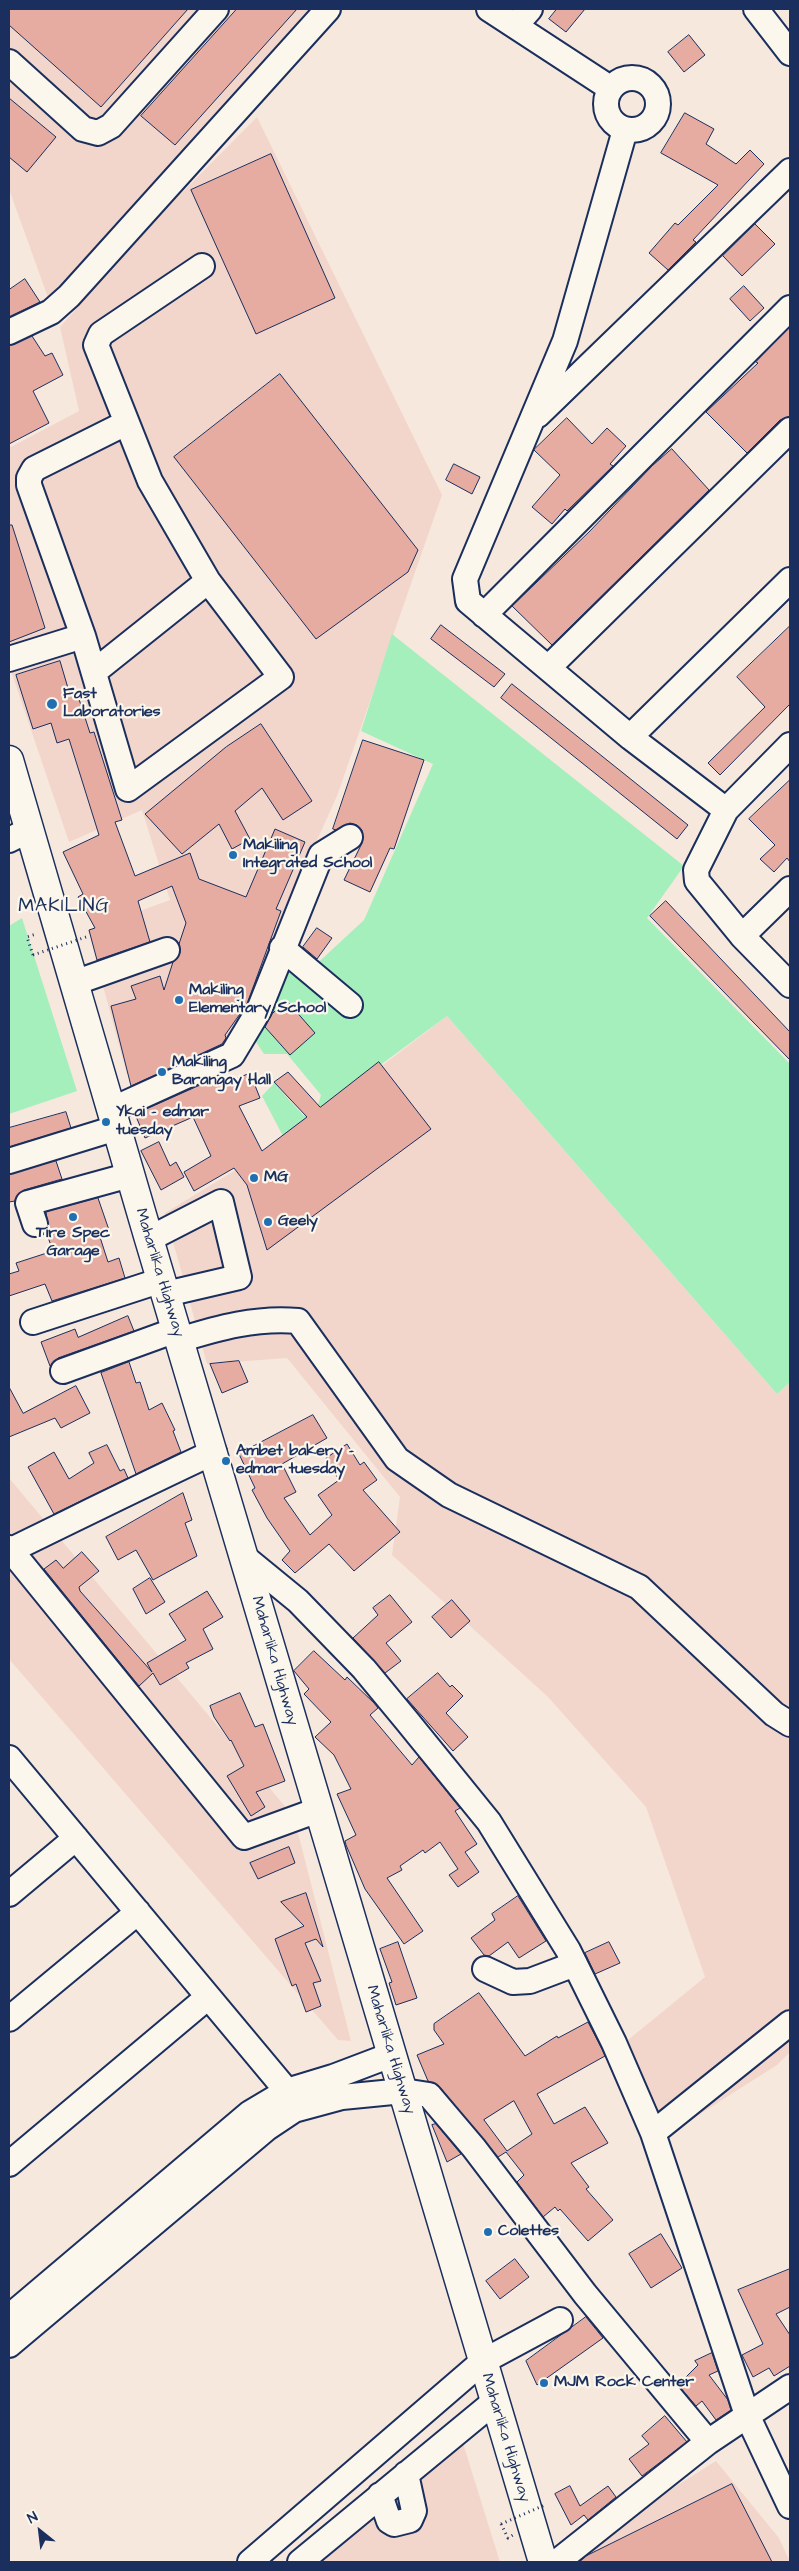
<!DOCTYPE html>
<html>
<head>
<meta charset="utf-8">
<style>
  body { margin:0 }
  #map { position:relative; width:799px; height:2571px; overflow:hidden; background:#f7e8dd; font-family:"Architects Daughter",sans-serif }
  canvas { display:block }
  .frame { position:absolute; inset:0; border:10px solid #1b2f5e; pointer-events:none }
  .north { position:absolute; left:15px; top:2506px; width:50px; height:50px; -webkit-text-stroke:4px #fbf7ec; paint-order:stroke; rotate:331deg; font-size:14px; font-weight:700; line-height:20px; text-align:center; color:#1b2f5e }
  .north::after { content:''; display:block; margin:auto; width:18px; height:22px; background:#1b2f5e; clip-path:polygon(50% 0,100% 100%,50% 72%,0 100%) }
</style>
</head>
<body>
<div id="map">
<canvas width="799" height="2571"></canvas>
<div class="frame"></div>
<div class="north">N</div>
</div>
<script>
const g = document.querySelector('canvas').getContext('2d');
g.lineJoin = 'round';
function fillPath(path, color) {
  g.fillStyle = color;
  g.fill(path, 'evenodd');
}
function trace(path, color, width, dash) {
  g.strokeStyle = color;
  g.lineWidth = width;
  g.lineCap = dash ? 'butt' : 'round';
  g.setLineDash(dash || []);
  g.stroke(path);
}
function drawText(font, color, halo, rows, align = 'center') {
  g.font = font + ' "Architects Daughter",sans-serif';
  g.lineWidth = 4.5;
  g.setLineDash([]);
  g.textBaseline = 'middle';
  g.strokeStyle = halo;
  g.fillStyle = color;
  for (const [text, x, y, turn = 0] of rows) {
    g.save();
    g.translate(x, y);
    g.rotate((+turn || 0) * Math.PI / 180);
    g.textAlign = isNaN(turn) ? turn : align;
    if (halo) g.strokeText(text, 0, 0);
    g.fillText(text, 0, 0);
    g.restore();
  }
}
fillPath(new Path2D(`
  M9,9H321L51,306L9,189Z
  M257,117L442,495L337,796L290,900L231,1054L197,1068L191,1052L127,1075L88,930L170,900L142,810L69,842L9,665V448L79,411L60,327L150,225Z
  M447,1016L777,1394L790,1382V2052L777,2065L667,2135L628,2040L705,1977L646,1807L548,1697L392,1555L400,1497L287,1358L207,1364L165,1213L285,1140Z
  M9,1478L294,1817L351,2041L338,2040L9,1659Z
  M457,2424L500,2562H295Z
  M716,2461L779,2538L790,2562H573L589,2541Z`), '#f2d6cb');
fillPath(new Path2D(`
  M392,634L684,866L647,918L790,1064V1382L777,1394L447,1016L345,1091L285,1140L262,1096L274,1083L304,1116L318,1105L321,1095L287,1054H264L250,1033L292,957L309,971L364,920L433,764L361,731Z
  M22,918L77,1091L9,1114V926Z`), '#a5efbd');
const building = new Path2D(`
  M9,9H188L101,107L9,25Z
  M237,9H297L175,145L141,116Z
  M557,9H585L566,32L549,19Z
  M689,35L705,55L684,72L668,52Z
  M9,98L56,137L27,172L9,157Z
  M685,113L714,129L706,144L736,164L750,150L764,164L693,240L696,242L668,270L649,253L675,223L678,225L718,185L661,153Z
  M271,154L335,298L256,334L191,190Z
  M755,224L775,244L742,276L723,256Z
  M25,279L40,302L9,317V290Z
  M744,286L764,308L750,321L730,299Z
  M790,327V416L780,420L747,453L706,412L758,363L756,362Z
  M32,336L45,356L52,353L63,375L33,391L49,423L9,444V346Z
  M280,374L418,550L408,572L316,639L174,457Z
  M567,418L592,444L607,428L626,446L610,464L613,466L567,511L565,509L552,524L532,507L560,475L534,450Z
  M672,449L709,490L552,645L512,606L590,531L652,466Z
  M454,464L480,477L472,494L446,480Z
  M9,525H12L45,628L9,642Z
  M441,625L505,674L494,687L431,639Z
  M790,626V704L720,775L708,763L765,707L737,677Z
  M60,661L70,695L77,693L90,733L94,732L122,820L115,822L135,876L190,853L199,879L246,897L275,829L305,842L276,909L281,911L247,1004L225,1035L226,1038L222,1044L131,1086L111,1006L136,999L131,986L160,976L164,990L173,962L180,953L179,944L186,923L172,886L138,901L150,942L97,960L89,930L95,928L78,897L83,894L63,852L99,835L69,739L57,743L51,723L33,729L16,675Z
  M512,684L688,825L677,839L501,698Z
  M261,724L312,801L283,820L262,788L235,811L250,839L232,849L219,824L182,854L145,814L226,747Z
  M363,740L424,760L394,849L390,848L370,892L344,880L362,843V830L357,825L350,823L336,830L333,829Z
  M790,780V862L787,858L774,872L760,859L775,845L749,819Z
  M666,901L790,1032V1060L650,916Z
  M317,928L332,938L317,959L303,947Z
  M287,1001L315,1033L290,1055L265,1027L272,1014Z
  M379,1062L431,1129L267,1250L247,1185L234,1168L194,1191L184,1172L211,1156L193,1117L145,1138L135,1114L218,1077L221,1085L250,1073L260,1098L239,1106L262,1151L307,1117L274,1082L288,1072L320,1107Z
  M66,1112L71,1128L9,1147V1128Z
  M159,1142L170,1166L176,1162L184,1177L161,1190L141,1151Z
  M56,1161L62,1179L24,1190L18,1194L15,1201L9,1202V1174Z
  M98,1198L109,1230L99,1234L108,1262L119,1258L125,1278L52,1301L45,1284L9,1296V1274L19,1271L16,1263L53,1251L46,1232L48,1226L46,1212Z
  M128,1316L134,1331L58,1358L50,1366L41,1342L75,1329L78,1337Z
  M239,1361L248,1382L222,1393L210,1364Z
  M129,1362L136,1383L140,1382L149,1410L162,1403L175,1430L173,1431L181,1452L136,1474L101,1373Z
  M76,1386L90,1413L61,1428L55,1418L9,1437V1387L23,1413Z
  M313,1415L327,1438L282,1464L296,1492L284,1498L310,1535L332,1515L318,1495L339,1480L326,1458L347,1444L360,1465L364,1462L377,1480L363,1490L400,1532L354,1571L329,1544L295,1573L282,1560L290,1551L267,1518L252,1490L255,1488L239,1454Z
  M107,1445L120,1471L124,1469L128,1478L54,1514L28,1467L54,1452L69,1479L94,1463L89,1453Z
  M183,1493L192,1520L185,1523L197,1556L153,1580L136,1550L118,1560L106,1537Z
  M82,1552L99,1571L79,1587L80,1591L152,1672L147,1663L186,1640L169,1614L207,1591L223,1617L203,1629L213,1649L186,1663L189,1668L160,1685L153,1673L139,1686L44,1569L56,1560L63,1568Z
  M150,1578L165,1602L146,1614L133,1589Z
  M390,1595L412,1622L386,1643L401,1661L385,1673L353,1638L378,1615L373,1608Z
  M452,1600L470,1621L451,1638L432,1617Z
  M314,1651L345,1680L347,1677L374,1703L378,1708L370,1715L412,1765L419,1757L460,1808L455,1811L477,1844L465,1852L479,1872L458,1887L449,1875L458,1869L440,1842L425,1853L423,1850L400,1866L402,1870L387,1878L423,1931L404,1944L365,1889L346,1845L345,1841L356,1835L337,1794L351,1789L334,1755L315,1737L331,1722L304,1694L309,1689L294,1671Z
  M438,1673L450,1687L452,1685L463,1696L446,1713L468,1737L453,1751L407,1699Z
  M240,1693L255,1727L263,1724L285,1781L256,1792L265,1807L251,1816L227,1776L244,1766L231,1740L230,1741L214,1717L210,1706Z
  M289,1847L295,1863L258,1879L250,1863Z
  M306,1893L323,1947L316,1939L305,1943L321,1981L313,1983L321,2006L306,2012L296,1984L292,1986L275,1939L304,1926L281,1902Z
  M518,1896L546,1941L519,1958L508,1942L489,1956L484,1955L471,1938L495,1920L492,1914Z
  M398,1942L417,1998L396,2005L389,1983L392,1982L380,1949Z
  M609,1942L620,1963L595,1974L585,1953Z
  M479,1993L525,2056L557,2036L558,2038L588,2022L602,2049L605,2056L537,2094L554,2124L585,2107L608,2143L571,2163L589,2187L586,2189L613,2220L588,2241L560,2209L558,2211L555,2207L543,2217L517,2182L524,2175L506,2152L498,2157L439,2086L428,2081L417,2055L444,2044L434,2030V2024ZM514,2101L532,2134L507,2151L484,2120Z
  M436,2124L461,2154L447,2162L432,2125Z
  M661,2234L682,2268L651,2288L629,2254Z
  M515,2259L529,2277L500,2299L486,2281Z
  M790,2269V2307L776,2314L790,2335V2366L774,2376L769,2368L753,2377L742,2355L763,2344L738,2290Z
  M586,2317L603,2338L537,2385L526,2361Z
  M712,2353L718,2371L709,2375L728,2400L731,2410L716,2420L702,2401L696,2406L678,2385L698,2365L695,2361Z
  M665,2416L687,2442L642,2476L629,2459L649,2444L642,2436Z
  M732,2484L772,2562H579L586,2556Z
  M570,2486L580,2506L608,2486L616,2497L588,2520L584,2515L571,2525L555,2494Z`);
fillPath(building, '#e6aca2');
trace(building, '#1b2f5e', 1);
const minor = new Path2D(`
  M489,9L610,88
  M756,9L790,53
  M515,26L530,9
  M9,62L83,129L98,133L111,126L216,9
  M606 104a26 26 0 1 1 52 0a26 26 0 1 1-52 0Z
  M625,130L565,341L465,579L468,601L630,737L726,810
  M9,332L51,312L69,296L328,9
  M538,415L790,171
  M126,423L34,469L29,478V485L83,636L128,789L281,677L208,581L150,481L96,345L101,334L202,266
  M484,615L790,308
  M9,659L83,636
  M548,668L790,430
  M94,672L208,581
  M630,737L790,580
  M790,745L726,810L696,870L697,881L742,936L790,985
  M9,840L29,830
  M742,936L790,889
  M282,948L350,1005
  M74,983L167,950
  M111,1110L232,1055L259,1010L321,855L350,837
  M9,1161L116,1128
  M35,1224L28,1203L130,1175
  M149,1239L221,1202L239,1277L166,1294
  M33,1322L162,1280
  M179,1340C218,1328 257,1317 298,1321L397,1459L449,1495L639,1587L774,1714L790,1724
  M63,1371L176,1330
  M9,1548L244,1837L318,1810
  M9,1551C77,1518 145,1484 214,1452
  M243,1556L298,1601L364,1669L407,1721L489,1822L568,1950L614,2043L653,2133L747,2415L790,2506
  M9,1758L287,2091L292,2105
  M9,1894L76,1838
  M485,1969L513,1982L530,1981L575,1964
  M9,2019L138,1912
  M653,2133L790,2023
  M9,2164L208,1997
  M9,2317L250,2113L287,2091L333,2077L391,2055
  M9,2345L267,2128L294,2110L342,2097L403,2091L429,2095L474,2148L585,2294L708,2442
  M380,2495L389,2521L394,2524L410,2520L414,2511L406,2474
  M250,2562L482,2362L560,2320
  M300,2562L494,2402
  M557,2562L708,2442L790,2387`);
const highway = new Path2D(`
  M9,760L149,1239L543,2562`);
trace(minor, '#1b2f5e', 28);
trace(highway, '#1b2f5e', 31);
trace(new Path2D(`
  M33,955L27,937L36,934
  M501,2524L508,2538L513,2535`), '#1b2f5e', 3, [1, 4]);
trace(minor, '#fbf7ec', 24);
trace(highway, '#fbf7ec', 28);
trace(new Path2D(`
  M33,955L86,937
  M501,2524L545,2505`), '#1b2f5e', 3, [1, 4]);
for (const [x, y, r, color] of [
  [52,704,6,"#1f6fb2"],
  [233,855,5,"#1f6fb2"],
  [179,1000,5,"#1f6fb2"],
  [162,1072,5,"#1f6fb2"],
  [106,1122,5,"#1f6fb2"],
  [254,1178,5,"#1f6fb2"],
  [73,1217,5,"#1f6fb2"],
  [268,1222,5,"#1f6fb2"],
  [226,1461,5,"#1f6fb2"],
  [488,2232,5,"#1f6fb2"],
  [544,2383,5,"#1f6fb2"]
]) {
  const dot = new Path2D();
  dot.arc(x, y, r, 0, 2 * Math.PI);
  g.fillStyle = color;
  g.fill(dot);
  trace(dot, '#fbf7ec', 2);
}
drawText('bold 16px', '#1b2f5e', '#fbf7ec', [
  ["Fast",63,695],
  ["Laboratories",63,713],
  ["Makiling",243,846],
  ["Integrated School",243,864],
  ["Makiling",189,991],
  ["Elementary School",189,1009],
  ["Makiling",172,1063],
  ["Barangay Hall",172,1081],
  ["Ykai - edmar",116,1113],
  ["tuesday",116,1131],
  ["MG",264,1178],
  ["Geely",278,1222],
  ["Tire Spec",73,1234,"center"],
  ["Garage",73,1252,"center"],
  ["Ambet bakery -",236,1452],
  ["edmar tuesday",236,1470],
  ["Colettes",498,2232],
  ["MJM Rock Center",554,2383]
], 'left');
drawText('16px', '#1b2f5e', '#fbf7ec', [
  ["Maharlika Highway",159,1273,73],
  ["Maharlika Highway",274,1661,74],
  ["Maharlika Highway",390,2050,73],
  ["Maharlika Highway",505,2438,73]
]);
g.letterSpacing = '1px';
drawText('19px', '#1b2f5e', '#fbf7ec', [
  ["MAKILING",64,907]
]);
g.letterSpacing = '0px';
</script>
</body>
</html>
